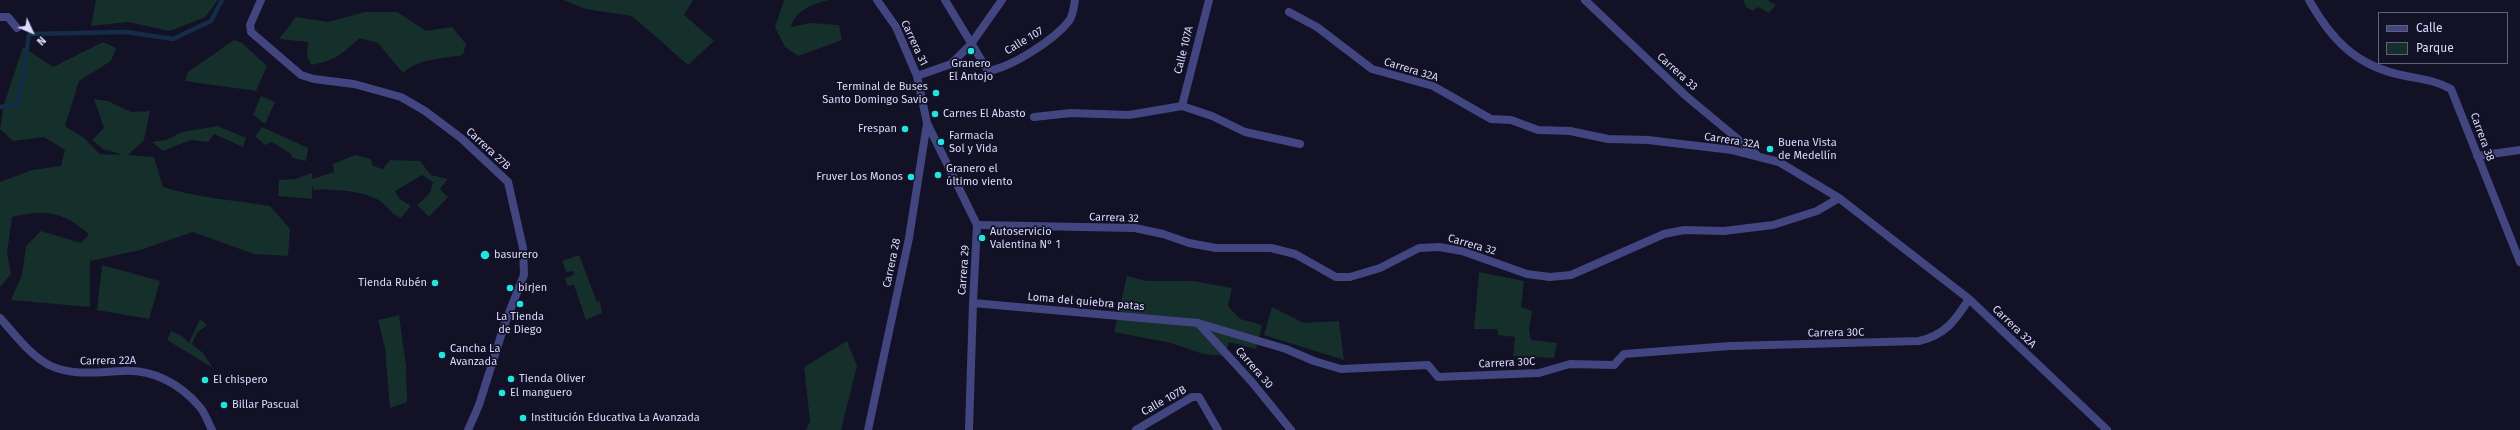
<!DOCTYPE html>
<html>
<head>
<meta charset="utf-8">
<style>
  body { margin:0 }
  #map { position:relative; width:2520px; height:430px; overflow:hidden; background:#121125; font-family:"Fira Sans",sans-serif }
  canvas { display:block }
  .legend { position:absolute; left:2378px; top:12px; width:130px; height:52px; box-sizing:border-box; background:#121125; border:1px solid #62617b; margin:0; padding:5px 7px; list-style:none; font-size:12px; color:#d9dafc }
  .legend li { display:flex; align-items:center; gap:8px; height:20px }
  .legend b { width:20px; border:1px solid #62617b }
  .north { position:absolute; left:12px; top:12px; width:40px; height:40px; -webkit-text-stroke:3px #121125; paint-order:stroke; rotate:134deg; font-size:11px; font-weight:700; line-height:16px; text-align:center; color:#d9dafc }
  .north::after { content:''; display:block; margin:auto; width:14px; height:18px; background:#d9dafc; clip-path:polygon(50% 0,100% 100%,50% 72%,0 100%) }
</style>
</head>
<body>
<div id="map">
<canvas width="2520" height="430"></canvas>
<ul class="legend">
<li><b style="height:5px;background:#414680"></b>Calle</li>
<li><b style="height:11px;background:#152f2b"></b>Parque</li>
</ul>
<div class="north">N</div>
</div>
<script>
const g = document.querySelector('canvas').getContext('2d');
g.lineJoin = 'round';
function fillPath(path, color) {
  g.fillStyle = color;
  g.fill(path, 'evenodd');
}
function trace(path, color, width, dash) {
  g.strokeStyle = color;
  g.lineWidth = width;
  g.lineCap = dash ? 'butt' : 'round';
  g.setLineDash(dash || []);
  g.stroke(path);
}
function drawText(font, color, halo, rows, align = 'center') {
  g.font = font + ' "Fira Sans",sans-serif';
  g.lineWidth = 3.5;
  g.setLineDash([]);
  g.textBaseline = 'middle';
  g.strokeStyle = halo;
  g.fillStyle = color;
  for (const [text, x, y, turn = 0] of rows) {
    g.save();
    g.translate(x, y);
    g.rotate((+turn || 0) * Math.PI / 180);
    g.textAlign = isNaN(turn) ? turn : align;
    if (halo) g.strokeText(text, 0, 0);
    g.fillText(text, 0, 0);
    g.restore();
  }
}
fillPath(new Path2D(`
  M96,0H218L205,17L170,31L128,22L91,26Z
  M563,0H693L684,15L714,41L688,65L632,16L586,9Z
  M784,0H829C813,4 795,10 791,27L811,23L839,25L842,40L798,56L785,47L775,27Z
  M1743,0H1767L1776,5L1769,13L1758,7L1753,11L1746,7Z
  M365,12H397L426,31L452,27L466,44L463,55C442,59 419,58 403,73L378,43L359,38C344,54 333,61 311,65L307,56L308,42L279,39L296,17L328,22Z
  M234,40L242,43L267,66L256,91L185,81L188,72Z
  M103,42L116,48L111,61L79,81L65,126L84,138L100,154L123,155L103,149L92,140L104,128L94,99L108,101L131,112L150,111L144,140L128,155L154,157L163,187C198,198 234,200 270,206L290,229L288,256L254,254L193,232L140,250L90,261V307L11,300L22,275L26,246L41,231L81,243L89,234C61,211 48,209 12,217L7,253L11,274L0,287V182L32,170L61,166L65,150L44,137L13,141L0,129L4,104L23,47L53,67Z
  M261,96L275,102L265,124L253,115Z
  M218,126L246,138L243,147L214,134L208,142L191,140L163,151L152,142L166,140L182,132Z
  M262,127L308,148L306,161L292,158L291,154L272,142L265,145L255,136Z
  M355,155L371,159L373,166L383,169L390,160L420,161L431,175L448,179L440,189L448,197L429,217L417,205L430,193L433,182L422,175L395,191L400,199L411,206L401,218C388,212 389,207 380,201C365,191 331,188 313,190L312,185V199L278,196L279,180L295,179L312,173V179L334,172L333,164Z
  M579,255L597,302L600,301L602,313L586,320L574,285L567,286L565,278L574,275L573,271L566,272L562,261Z
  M102,265L160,281L149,319L97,310Z
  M1479,272L1524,281L1521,307L1532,311L1529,331L1531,340L1557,343L1554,358L1513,356L1515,337L1498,335L1497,329H1474Z
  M1127,276L1146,281H1193L1232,288L1228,306L1240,319L1262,325L1256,349L1229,342L1225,356L1203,354L1171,343L1114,332Z
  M1272,307L1304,323L1339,321L1344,360L1264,335Z
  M399,315L406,366L407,402L390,408L385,348L378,320Z
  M200,319L207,325L197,333L192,344L203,353L213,368L167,340L171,331L182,336L189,343Z
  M847,341L857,366L841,430H806L810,421L804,367Z`), '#152f2b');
trace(new Path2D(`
  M0,107L17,104L24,72L29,34L126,32L173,39L211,21L222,0`), '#132d48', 4.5);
trace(new Path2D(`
  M1034,117L1071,113L1129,115L1182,106`), '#414680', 8);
trace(new Path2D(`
  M261,0L250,25L251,32L301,75L314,79L354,84L401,97L425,111L461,138L508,182L523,248L524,275L505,323L479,405L468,430
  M945,0L988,71C1012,67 1054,40 1069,21C1073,16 1074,6 1075,0
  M1209,0L1182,106L1212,116L1245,132L1300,144
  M1585,0L1686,96L1757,155
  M2309,0C2331,39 2355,65 2401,75C2420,79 2435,80 2451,89L2520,262
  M1289,12L1317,27L1372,69L1433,86L1491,119L1511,120L1538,130L1570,131L1608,139L1648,140L1732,150L1779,162L1839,198L1969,299L2107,430
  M0,17H8L17,28
  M917,76L951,64L971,44L1002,0
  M2477,156L2520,150
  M977,225L1135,228L1163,234L1189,243L1216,248H1271L1295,254L1336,277H1350L1380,268L1419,248L1439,247L1462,251L1527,274L1550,277L1571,275L1664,234L1684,230L1724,231L1773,225L1817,211L1839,198
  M1198,323L1286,349L1314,361L1341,369L1428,365L1438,377L1539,373L1570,364L1614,365L1624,354L1730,346L1919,341C1945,335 1955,321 1969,299
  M969,430L973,303
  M1136,430L1192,397H1199L1218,430`), '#414680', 8);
trace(new Path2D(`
  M927,123L977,225L973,303L1198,323L1251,381L1291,430
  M0,318C15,334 30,356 51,366C73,376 98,372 122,371C152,369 179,383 199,406C205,412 208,423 212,430
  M868,430L909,238L927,123L917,76L896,27L877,0`), '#414680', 8);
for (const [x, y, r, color] of [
  [971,51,4,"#17eae4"],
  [936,93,4,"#17eae4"],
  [935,114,4,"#17eae4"],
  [905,129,4,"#17eae4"],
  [941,142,4,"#17eae4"],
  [1770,149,4,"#17eae4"],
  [938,175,4,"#17eae4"],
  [911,177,4,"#17eae4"],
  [982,238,4,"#17eae4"],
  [485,255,5,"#17eae4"],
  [435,283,4,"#17eae4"],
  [510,288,4,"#17eae4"],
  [520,304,4,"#17eae4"],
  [442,355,4,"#17eae4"],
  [511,379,4,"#17eae4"],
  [205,380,4,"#17eae4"],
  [502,393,4,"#17eae4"],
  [224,405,4,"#17eae4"],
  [523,418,4,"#17eae4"]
]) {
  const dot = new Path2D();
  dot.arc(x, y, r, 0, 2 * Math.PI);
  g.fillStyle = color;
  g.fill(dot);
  trace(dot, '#121125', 1.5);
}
drawText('11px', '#d9dafc', '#121125', [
  ["Calle 107",1024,41,-31],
  ["Carrera 31",914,43,65],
  ["Calle 107A",1184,50,-76],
  ["Carrera 32A",1411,70,17],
  ["Carrera 33",1677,72,42],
  ["Carrera 38",2482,137,70],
  ["Carrera 32A",1732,141,9],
  ["Carrera 27B",488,149,43],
  ["Carrera 32",1114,218,2],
  ["Carrera 32",1472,245,16],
  ["Carrera 28",892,263,-78],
  ["Carrera 29",964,270,-86],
  ["Loma del quiebra patas",1086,302,5],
  ["Carrera 32A",2014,327,44],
  ["Carrera 30C",1836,333,-1],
  ["Carrera 22A",108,361,-1],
  ["Carrera 30C",1507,363,-3],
  ["Carrera 30",1254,368,49],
  ["Calle 107B",1164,401,-29]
]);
drawText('11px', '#d9dafc', '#121125', [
  ["Granero",971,64,"center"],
  ["El Antojo",971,77,"center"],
  ["Terminal de Buses",928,87,"right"],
  ["Santo Domingo Savio",928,100,"right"],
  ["Carnes El Abasto",943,114],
  ["Frespan",897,129,"right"],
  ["Farmacia",949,136],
  ["Sol y Vida",949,149],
  ["Buena Vista",1778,143],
  ["de Medellín",1778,156],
  ["Granero el",946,169],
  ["último viento",946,182],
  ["Fruver Los Monos",903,177,"right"],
  ["Autoservicio",990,232],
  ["Valentina N° 1",990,245],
  ["basurero",494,255],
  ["Tienda Rubén",427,283,"right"],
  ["birjen",518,288],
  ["La Tienda",520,317,"center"],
  ["de Diego",520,330,"center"],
  ["Cancha La",450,349],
  ["Avanzada",450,362],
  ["Tienda Oliver",519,379],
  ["El chispero",213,380],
  ["El manguero",510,393],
  ["Billar Pascual",232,405],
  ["Institución Educativa La Avanzada",531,418]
], 'left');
</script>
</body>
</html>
